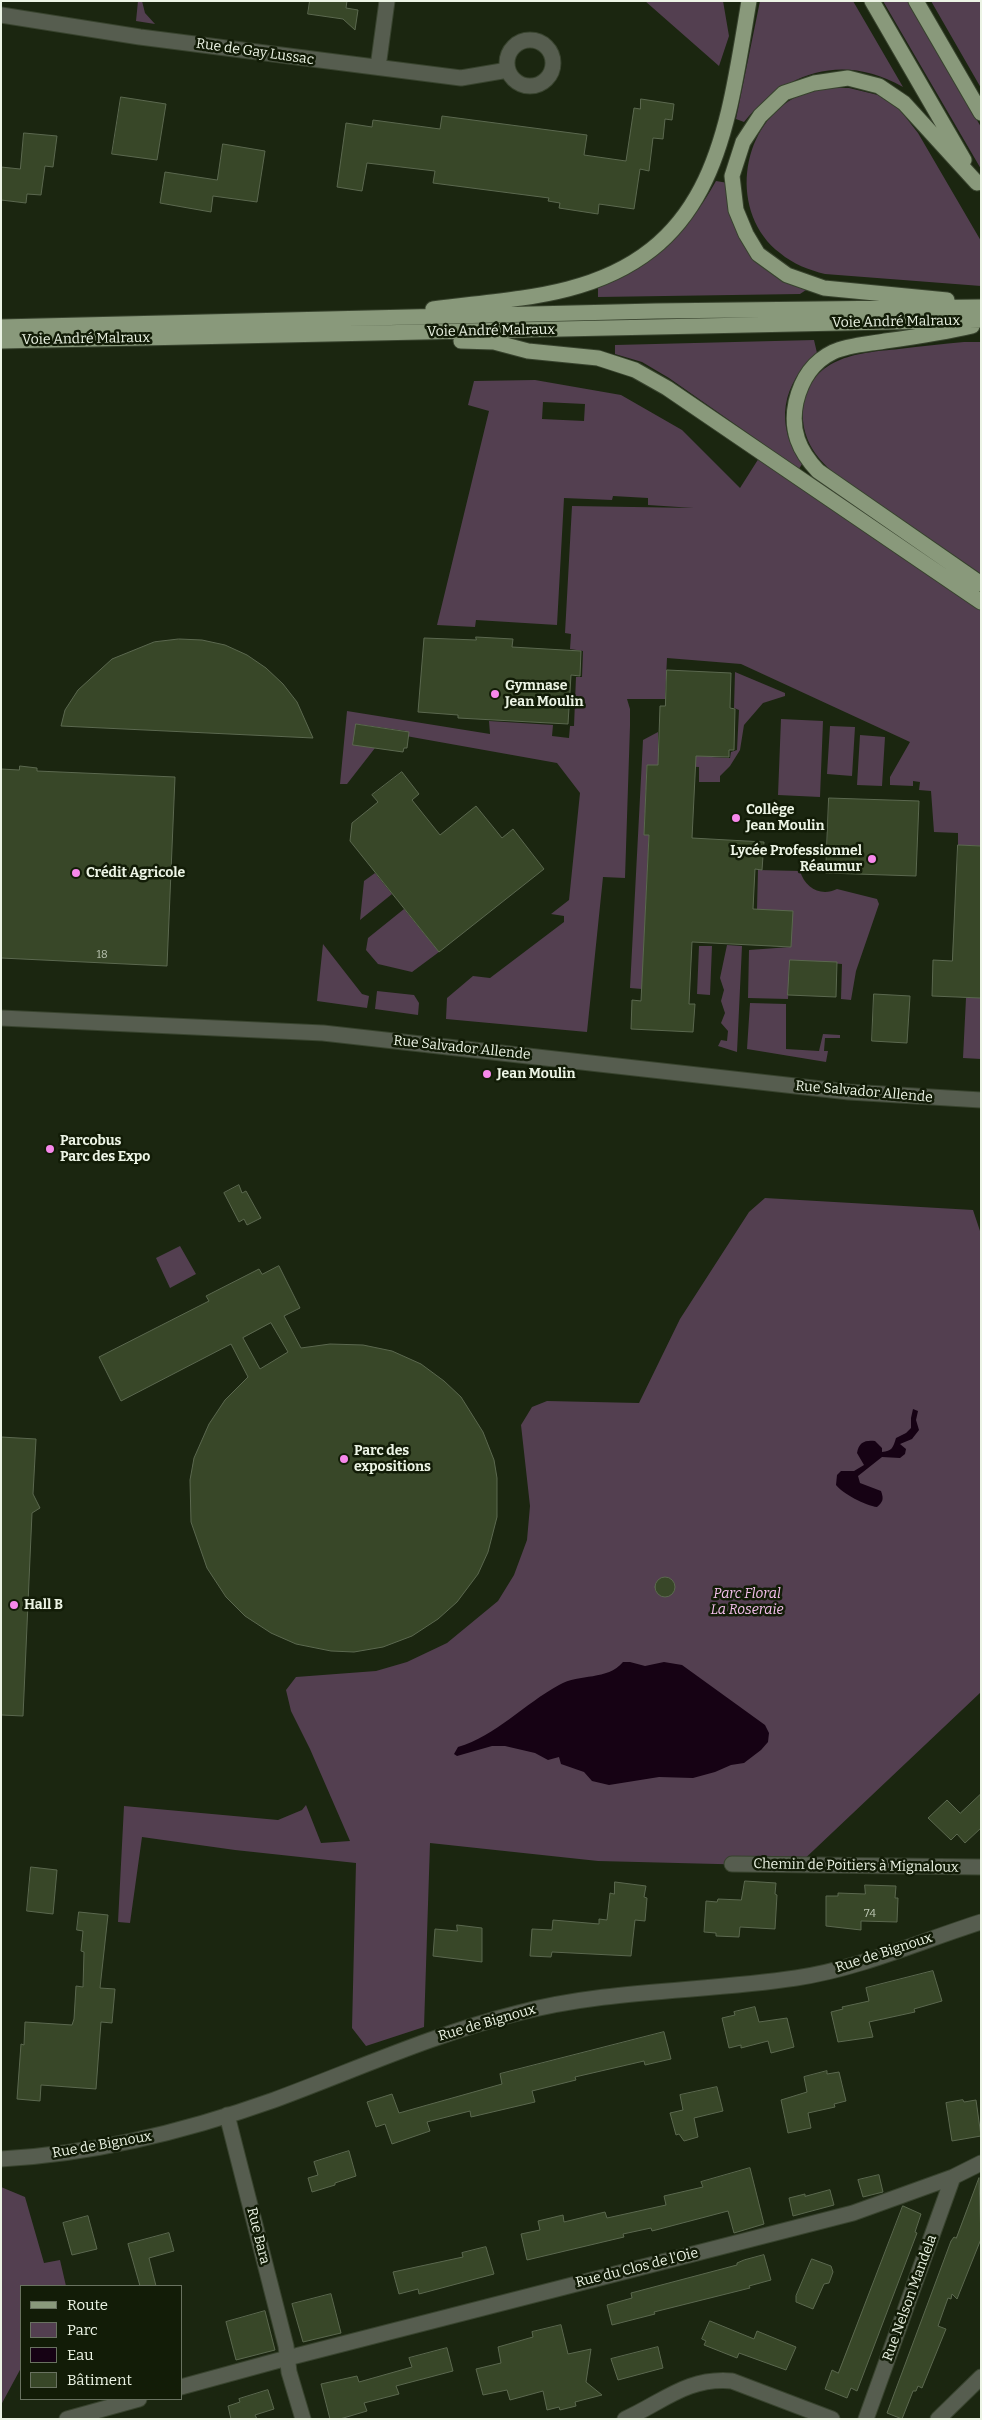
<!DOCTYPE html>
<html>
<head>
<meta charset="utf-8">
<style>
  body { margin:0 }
  #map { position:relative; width:982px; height:2420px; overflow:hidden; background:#1b2610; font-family:Bitter,serif }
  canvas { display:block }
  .frame { position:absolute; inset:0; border:2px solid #ecf4e5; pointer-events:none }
  .legend { position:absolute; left:20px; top:2285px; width:162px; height:115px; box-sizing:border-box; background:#121c07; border:1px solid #697260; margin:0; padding:6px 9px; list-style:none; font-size:15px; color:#ecf4e5 }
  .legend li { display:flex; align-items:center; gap:10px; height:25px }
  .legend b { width:25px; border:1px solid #697260 }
</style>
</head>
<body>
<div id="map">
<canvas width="982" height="2420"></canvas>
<div class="frame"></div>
<ul class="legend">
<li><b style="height:6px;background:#89997b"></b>Route</li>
<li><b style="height:14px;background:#533f50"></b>Parc</li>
<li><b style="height:14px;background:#160214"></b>Eau</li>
<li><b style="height:14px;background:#384728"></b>Bâtiment</li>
</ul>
</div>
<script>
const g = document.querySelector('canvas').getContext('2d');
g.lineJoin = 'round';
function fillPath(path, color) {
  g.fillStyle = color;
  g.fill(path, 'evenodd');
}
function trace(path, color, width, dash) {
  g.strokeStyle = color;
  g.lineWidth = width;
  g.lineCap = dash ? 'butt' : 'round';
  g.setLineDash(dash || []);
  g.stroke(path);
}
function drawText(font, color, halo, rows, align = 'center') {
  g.font = font + ' Bitter,serif';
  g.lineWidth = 5;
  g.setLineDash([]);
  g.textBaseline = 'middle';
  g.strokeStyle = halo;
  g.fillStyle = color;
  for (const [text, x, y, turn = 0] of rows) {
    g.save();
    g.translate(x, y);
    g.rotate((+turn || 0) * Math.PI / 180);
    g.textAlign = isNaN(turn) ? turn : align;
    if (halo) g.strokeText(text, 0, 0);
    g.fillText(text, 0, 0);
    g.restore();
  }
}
fillPath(new Path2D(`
  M138,1H142L145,13L155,24L136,21Z
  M645,1H723L729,36L719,66Z
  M760,1H853L903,87C843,53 787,71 744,122L736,119Z
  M883,1H908L981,127V169Z
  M931,1H981V88Z
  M823,88H849L878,95L900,110L918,133L981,241V286L825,274C809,270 793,264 780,253C729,214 739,128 794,98C803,93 814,91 823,88Z
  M716,181L728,183L741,234L806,290L800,294L598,297V288C654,263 686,235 716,181Z
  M814,340L817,353C782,384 774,424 802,464L799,469L669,378L642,362L615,354V345Z
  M964,342H981V574L834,473C815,457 801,437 803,410C809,357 856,353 899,349C921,346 943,344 964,342Z
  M535,380L621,395L682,430L740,488L759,458L981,609V846L958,845V833L934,832L931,791L919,790L920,782L913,781V786L890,785V777L910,742L741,664L667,658L665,699H627L630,709V726L625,878L603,877L587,1032L446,1019L447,998L473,976L490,978L564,922V916L551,914L569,900L580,793L557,763L406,736V731L357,724L353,744L375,748L347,784H340L347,711L490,734L489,721L553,725L552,736L569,738L570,726H574L576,677H582L583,651L570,649L571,634L565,633L572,506L694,508L648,505V498L613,496L612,500L564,498L557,625L476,620L475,627L437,625L489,411L468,405L474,381ZM543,402L585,404L584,421L542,419Z
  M735,672L785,693V696L763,703L744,725L740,750L730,766L720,776V782H699V767L647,765L644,835H649L642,989L630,988L643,740L658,732V748L711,751V757L730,758L731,752L737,750L739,710L734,708Z
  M781,719L823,721L820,797L778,795Z
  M830,726L855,727L852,776L827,774Z
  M860,735L885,737L882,786L857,785Z
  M758,870L800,871C805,888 821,897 837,889L877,899L879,904L856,971L851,1000L841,999L842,964L790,960L788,999L748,998L749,950L790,947L757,909Z
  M375,873L392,894L360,920L364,881Z
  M404,909L439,952L412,972L378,964L366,950L368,938Z
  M323,944L362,994L369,996L367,1008L317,1001Z
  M727,945L742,946L737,1052L718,1046L721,1040L727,1041L728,1031L721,1023L725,1013L721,1001L724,990L720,978Z
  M699,946H712L710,995L697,994Z
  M377,991L414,995L419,1003L418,1015L375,1009Z
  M966,998H981V1059L963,1058Z
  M750,1003L786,1004V1049L819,1051L823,1034L840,1035V1038H825L824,1051H828L826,1062L747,1049Z
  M765,1198L973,1210L981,1234V1692L797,1866L598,1861L430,1843L424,2027L366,2046L352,2028L356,1863L235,1850L142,1837L130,1923L118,1922L124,1806L278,1820L302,1810L306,1805L321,1843L350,1841L310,1749L291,1711L286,1690L296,1677L376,1671L407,1662L447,1643L498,1601L514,1575L527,1540L530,1506L521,1425L532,1407L547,1401L639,1403L680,1319L749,1212Z
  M180,1246L196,1274L170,1288L156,1258Z
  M1,2187L25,2197L44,2263L60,2260L66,2286H21V2368L1,2405Z`), '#533f50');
fillPath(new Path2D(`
  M913,1409L918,1411L916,1420L919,1430L912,1439L900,1444L906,1449L905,1454L900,1458L882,1457L858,1476L860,1483L881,1491C884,1499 883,1502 877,1507C866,1506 842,1493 836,1485L837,1475L841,1471H854L864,1465L857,1453C859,1442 865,1440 875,1441L882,1448V1452C892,1451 893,1448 896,1438L906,1433L911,1428V1418Z
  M623,1662H630L645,1666L664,1662L682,1665L765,1725L769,1733L768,1742L761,1750L744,1763L731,1765L715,1772L693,1778L659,1777L609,1785L592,1781L584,1772L561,1764L559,1757L548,1760L535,1753L505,1746H492L457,1756L454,1754L458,1747C496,1736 524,1704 559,1685C580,1673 607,1681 623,1662Z`), '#160214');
const building = new Path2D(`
  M310,1H347L346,8L358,10L355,30L343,19L308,14Z
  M121,97L166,104L157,160L112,154Z
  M641,99L674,104L672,120L665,119L663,139L653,138L649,171L640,169L634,209L599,204L598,214L559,208L560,203L548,201L549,198L433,183L435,171L367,163L362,191L337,187L346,123L372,127L373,120L440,129L442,116L587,135L584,155L626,161L634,108L640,109Z
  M24,133L57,136L53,167L45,166L41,195L27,194L26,203L1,200V167L20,169Z
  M223,144L265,151L257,202L213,196L211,212L160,203L165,172L217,180Z
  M476,637L513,639L512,647L581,651L580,676L571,675L568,724L458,718V715L418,712L424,638L476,640Z
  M179,639L202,640L225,645L247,655L266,668L283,684L297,702L313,738L61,726L65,710L78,690L112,659L154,642Z
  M667,670L731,673L730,708L735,709L734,750H729V757L696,756L692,838L764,842L762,870L755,869L753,909L793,911L791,947L692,942L689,1004H695L693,1032L631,1029L632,1000L641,1001L649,835H644L647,765H658L660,706H665Z
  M356,724L409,732L407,748H404L403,752L353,745Z
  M20,766L37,768V771L175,777L167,966L1,958V769L19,770Z
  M402,772L419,794L412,800L440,835L476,806L502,838L513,829L544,869L439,952L350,841L352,823L378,802L372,795Z
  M829,798L919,801L916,876L826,873Z
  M958,845L981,846V998L932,996L933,960L952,961Z
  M790,960L837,962L836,997L788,995Z
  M874,994L910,996L907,1043L872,1041Z
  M239,1185L242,1193L246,1191L261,1218L247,1225L244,1219L239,1222L224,1193Z
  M279,1266L300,1308L284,1316L301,1348L330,1344L363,1345L392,1351L421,1364L444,1381L461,1397L483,1432L494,1460L497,1478V1517L488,1552L478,1574L457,1602L438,1619L412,1636L383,1647L354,1652L331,1651L296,1644L271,1633L245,1616L226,1597L207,1568L191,1522L190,1480L194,1458L209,1424L225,1400L248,1377L231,1344L121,1401L99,1357L209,1301L206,1296L259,1269L262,1274ZM271,1323L288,1352L260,1369L243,1338Z
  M1,1437L36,1439L33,1494L40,1508L32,1513L23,1716L1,1715Z
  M655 1587a10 10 0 1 1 20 0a10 10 0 1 1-20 0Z
  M981,1794V1828L965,1843L957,1834L951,1840L928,1818L947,1800L960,1813Z
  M31,1867L57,1870L53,1914L27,1911Z
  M745,1881L776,1883L775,1894L777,1895L775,1929L740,1927L739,1937L716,1936V1933L704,1932L706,1901L717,1902L718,1899L741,1900Z
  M615,1882L646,1886L644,1897L647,1898L645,1921L635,1920L631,1956L552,1952L551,1957L530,1956L532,1929L552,1930L553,1920L599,1924V1919L607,1920L610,1893L614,1894Z
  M865,1885L896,1886L895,1898H898L897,1922L861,1921V1930L826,1926V1896H838V1893L865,1894Z
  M79,1912L108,1915L100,1988L115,1989L112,2023L101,2022L96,2089L41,2085L40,2101L17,2099L21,2044L24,2045L25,2022L72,2025L74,2019L76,1986L83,1987L84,1952L81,1951L83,1931L77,1930Z
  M457,1925L482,1928V1962L433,1956L435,1929L457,1931Z
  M933,1971L942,2001L914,2009L915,2012L869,2022L873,2037L838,2042L831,2012L843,2009L842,2007L869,2001L866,1988Z
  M755,2007L759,2022L787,2018L794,2047L771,2053L768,2041L741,2048V2045L729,2048L722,2018L735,2015L734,2012Z
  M664,2032L671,2059L645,2065L644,2061L575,2077L576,2080L532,2091L535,2102L471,2117L470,2111L427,2122L430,2131L392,2144L385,2124L376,2127L367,2102L392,2094L399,2113L502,2084L500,2074Z
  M827,2071V2074L839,2072L846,2101L834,2104L835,2107L808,2113L811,2128L788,2133L781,2100L807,2092L804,2077Z
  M717,2087L723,2111L694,2118L698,2137L684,2141L679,2134L676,2135L670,2113L683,2110L680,2095Z
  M963,2100L964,2102L976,2100L981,2136L952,2141L946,2103Z
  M349,2151L356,2176L335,2183V2185L312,2192L308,2178L318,2175L314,2162Z
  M750,2168L764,2224L734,2233L728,2211L652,2231L651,2228L623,2234L624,2237L527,2260L521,2234L540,2230L538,2221L563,2215L564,2222L605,2212L607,2218L666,2205L664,2196L703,2187L701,2182Z
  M879,2175L883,2192L863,2197L858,2180Z
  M979,2178L981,2239L957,2299L952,2294L951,2299L948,2298L938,2326L946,2329L922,2388L918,2386L916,2391H913L902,2419L887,2413L951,2241L954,2237L956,2238Z
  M830,2190L834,2205L793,2216L789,2198L805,2194V2196Z
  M903,2206L921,2214L915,2232L917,2233L857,2391L851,2388L847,2398L825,2389L832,2370L838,2373Z
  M88,2216L97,2249L72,2255L63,2223Z
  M169,2233L174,2251L149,2258L156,2286H140L128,2244Z
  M486,2247L494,2274L419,2294L418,2289L399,2294L393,2272L463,2257L462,2253Z
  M764,2255L771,2280L749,2286L750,2288L654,2312L655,2314L612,2325L607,2305L632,2298L631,2293L737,2265V2263L744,2260Z
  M812,2259L831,2266L833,2272L829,2283L824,2284L813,2309L796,2302V2296Z
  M331,2294L341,2333L303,2342L292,2304Z
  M265,2311L275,2350L236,2360L226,2322Z
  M710,2321L754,2339L757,2331L796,2347L786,2370L739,2353L737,2358L704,2345L706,2341L702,2339Z
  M561,2325L568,2354L591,2349L586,2382L602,2395L575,2402L576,2406L560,2410L559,2407L547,2410L543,2391L510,2400L507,2390L483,2395L476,2369L501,2363L498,2347L533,2337L532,2332Z
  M658,2347L663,2368L618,2380L611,2359Z
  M447,2348L453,2371L396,2386L399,2394L364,2403L367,2411L340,2419H330L321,2384L357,2376L359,2382L412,2367L409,2358Z
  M268,2390L274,2409L255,2415L257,2419H231L228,2406L240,2402L239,2399Z`);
fillPath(building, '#384728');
trace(building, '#5b684f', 1);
const minor = new Path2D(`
  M1,15L140,37L461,78L508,70
  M507 63a23 23 0 1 1 46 0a23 23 0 1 1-46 0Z
  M378,67L387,1
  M1,1018L323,1033L849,1092L981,1100
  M732,1864L981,1867
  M227,2115L286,2346L289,2372L303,2419
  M1,2159C94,2154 187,2131 274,2100C355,2070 434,2034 518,2013C609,1989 704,1992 796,1978C858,1969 921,1941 981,1922
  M181,2387L276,2361L853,2213L953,2177L981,2163
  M67,2419L139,2399
  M625,2419C663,2402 687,2377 732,2381L832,2419
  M866,2419L953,2177
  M938,2419L981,2377`);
const major = new Path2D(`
  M872,1L964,160
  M916,1L981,113
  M947,300L824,288L787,275L758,254L746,234L736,210L732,176L743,142L760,116L784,93L814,83L848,78L879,86L904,103L977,183
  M433,309C477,303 526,300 568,289C716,251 727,130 749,1
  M972,326C943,333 914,337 885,341C868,344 848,345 833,352C812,362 801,381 796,402C790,430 799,451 818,471L981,584
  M1,327L656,311L981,307
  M1,341L981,320
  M461,341L494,342L528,351L598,358L635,370L667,388L981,602`);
trace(minor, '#38432e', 17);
trace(major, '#38432e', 17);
trace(minor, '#565d4f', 15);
trace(major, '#89997b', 15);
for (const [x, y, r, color] of [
  [495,694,5,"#f788eb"],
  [736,818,5,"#f788eb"],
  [872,859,5,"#f788eb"],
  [76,873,5,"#f788eb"],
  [487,1074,5,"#f788eb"],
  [50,1149,5,"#f788eb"],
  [344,1459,5,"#f788eb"],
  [14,1605,5,"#f788eb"]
]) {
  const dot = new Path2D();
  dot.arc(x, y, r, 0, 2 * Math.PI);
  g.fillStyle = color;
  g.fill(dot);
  trace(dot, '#121c07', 2);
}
drawText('11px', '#bfc9b6', null, [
  ["18",102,955],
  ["74",870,1914]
]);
drawText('14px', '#ecf4e5', '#121c07', [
  ["Rue de Gay Lussac",255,52,8],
  ["Voie André Malraux",896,322,-1],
  ["Voie André Malraux",491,331,-1],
  ["Voie André Malraux",86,339,-1],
  ["Rue Salvador Allende",462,1048,6],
  ["Rue Salvador Allende",864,1092,5],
  ["Chemin de Poitiers à Mignaloux",856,1866,1],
  ["Rue de Bignoux",884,1953,-18],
  ["Rue de Bignoux",487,2023,-16],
  ["Rue de Bignoux",102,2145,-10],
  ["Rue Bara",258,2236,76],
  ["Rue du Clos de l'Oie",637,2268,-14],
  ["Rue Nelson Mandela",910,2298,-70]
]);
drawText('bold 14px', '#ecf4e5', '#121c07', [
  ["Gymnase",505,686],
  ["Jean Moulin",505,702],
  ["Collège",746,810],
  ["Jean Moulin",746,826],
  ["Lycée Professionnel",862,851,"right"],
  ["Réaumur",862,867,"right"],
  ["Crédit Agricole",86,873],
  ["Jean Moulin",497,1074],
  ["Parcobus",60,1141],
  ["Parc des Expo",60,1157],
  ["Parc des",354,1451],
  ["expositions",354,1467],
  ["Hall B",24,1605]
], 'left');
drawText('italic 14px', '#f5c0ed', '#121c07', [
  ["Parc Floral",747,1594],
  ["La Roseraie",747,1610]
]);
</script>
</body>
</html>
